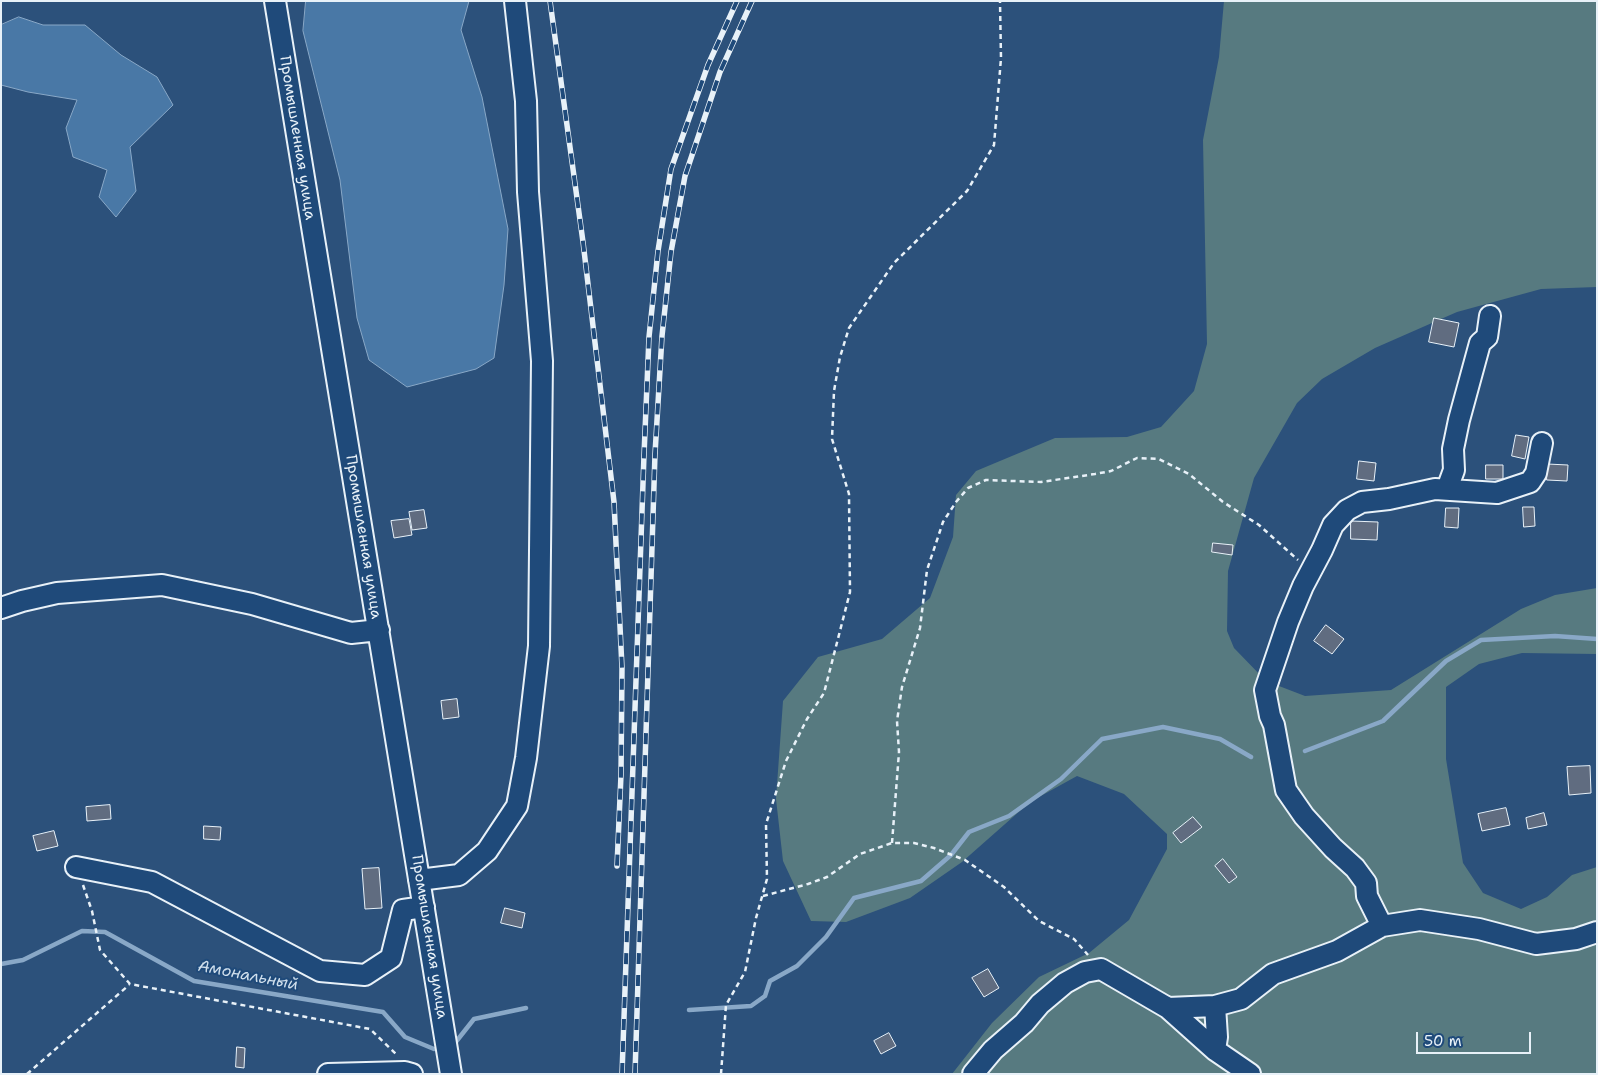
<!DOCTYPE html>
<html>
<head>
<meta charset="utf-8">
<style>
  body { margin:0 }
  #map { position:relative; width:1598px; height:1075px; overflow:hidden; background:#2c517b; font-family:"Shantell Sans",sans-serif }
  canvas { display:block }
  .frame { position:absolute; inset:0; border:2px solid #e8f1f8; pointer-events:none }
  .scale { position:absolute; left:1416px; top:1032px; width:115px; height:22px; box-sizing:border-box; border:2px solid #e8f1f8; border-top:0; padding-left:6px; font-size:15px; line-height:18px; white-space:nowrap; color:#e8f1f8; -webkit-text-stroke:4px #1f4a7a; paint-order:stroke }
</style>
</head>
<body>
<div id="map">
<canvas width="1598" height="1075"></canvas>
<div class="frame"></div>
<div class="scale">50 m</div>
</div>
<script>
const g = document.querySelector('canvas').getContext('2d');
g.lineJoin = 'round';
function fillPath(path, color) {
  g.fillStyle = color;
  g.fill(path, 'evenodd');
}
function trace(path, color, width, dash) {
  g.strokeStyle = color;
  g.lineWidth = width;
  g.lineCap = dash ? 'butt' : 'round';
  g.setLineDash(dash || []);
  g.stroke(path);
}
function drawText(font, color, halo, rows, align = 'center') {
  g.font = font + ' "Shantell Sans",sans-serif';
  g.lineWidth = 4;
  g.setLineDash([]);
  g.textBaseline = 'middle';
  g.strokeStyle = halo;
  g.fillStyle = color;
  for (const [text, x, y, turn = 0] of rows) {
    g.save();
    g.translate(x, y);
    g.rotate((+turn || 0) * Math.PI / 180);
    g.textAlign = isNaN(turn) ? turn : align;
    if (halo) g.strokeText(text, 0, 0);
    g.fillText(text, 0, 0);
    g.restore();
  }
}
fillPath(new Path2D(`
  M1224,1H1597V287L1541,289L1457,312L1375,348L1322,379L1297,403L1254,478L1228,571L1227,631L1234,648L1266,681L1305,696L1391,690L1521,609L1555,595L1597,588V654L1522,653L1479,664L1446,687V759L1463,863L1483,893L1521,909L1547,897L1572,875L1597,867V1074H952L992,1023L1039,977L1089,953L1129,920L1167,849V834L1124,794L1077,776L1030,802L962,862L910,898L846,922L811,921L783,861L776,799L783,701L818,657L882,639L930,598L953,537L956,495L976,471L1055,438L1127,437L1161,427L1194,391L1207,344L1203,140L1219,57Z`), '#577a80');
const water = new Path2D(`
  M306,1H469L461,30L482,97L508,229L504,285L494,358L476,369L407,387L369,360L357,318L340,180L303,31Z
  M19,17L43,25H85L121,55L157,77L173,105L130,147L136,191L116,217L99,197L107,170L73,157L66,128L77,100L28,92L1,85V25Z`);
fillPath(water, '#4978a6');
trace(water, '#89a8c7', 1);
trace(new Path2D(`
  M1305,751L1383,721L1446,661L1481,640L1555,636L1597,639
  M1,964L23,960L82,931L105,932L194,981L383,1012L405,1037L434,1049
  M689,1010L751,1006L765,996L770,981L797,966L826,937L854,898L921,881L951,855L969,832L1009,816L1061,779L1102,739L1163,727L1220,739L1251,757
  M455,1043L474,1019L526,1008`), '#89a8c7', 4.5);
const building = new Path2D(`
  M1434,318L1459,323L1454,347L1429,342Z
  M1516,435L1529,437L1525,459L1512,456Z
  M1359,461L1376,463L1374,481L1357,479Z
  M1547,464L1568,465L1567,481L1547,480Z
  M1486,465H1503V479H1486Z
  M1523,507H1534L1535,526L1524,527Z
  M1446,508H1459L1458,528L1445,527Z
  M424,510L427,528L412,530L409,512Z
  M409,519L412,535L394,538L391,521Z
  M1351,521L1378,522L1377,540L1351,539Z
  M1213,543L1233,545L1232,555L1212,552Z
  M1326,625L1344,639L1332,654L1314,641Z
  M457,699L459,717L443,719L441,701Z
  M1590,766L1591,793L1569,795L1567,767Z
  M110,805L111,819L87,821L86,807Z
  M1506,808L1510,825L1482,831L1478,814Z
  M1544,813L1547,825L1528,829L1526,818Z
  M1193,817L1202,827L1181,843L1173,833Z
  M204,826L221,827L220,840L204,839Z
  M54,831L58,846L37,851L33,836Z
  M1223,859L1237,877L1229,883L1215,866Z
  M379,868L382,908L365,909L362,869Z
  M505,908L525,913L522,928L501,923Z
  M988,969L999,988L984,997L972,978Z
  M889,1033L896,1046L881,1054L874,1041Z
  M237,1047L245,1048L244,1068L236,1067Z`);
fillPath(building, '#606c80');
trace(building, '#e8f1f8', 1);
const minor = new Path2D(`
  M275,1L451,1074
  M1447,489L1454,470L1453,449L1459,420L1480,343L1487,337L1490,316
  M1,608L22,601L57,593L162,585L252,604L351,633L379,630
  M76,867L152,882L320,971L365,975L391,958L403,910L424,907
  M419,880L459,875L487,851L517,806L526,758L539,646L542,361L528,192L526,101L515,1
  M1382,926L1367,896L1366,883L1355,868L1333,848L1304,816L1286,790L1274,725L1270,716L1265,690L1288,622L1303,586L1322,550L1333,525L1347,510L1362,502L1389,499L1435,489L1497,493L1530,482L1536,473L1542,443
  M1168,1008L1215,1050L1250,1074
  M1215,1050L1217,1037L1215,1006
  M328,1074L405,1072L412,1074
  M973,1074L993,1050L1024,1023L1040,1004L1065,983L1085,972L1101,969L1168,1008L1215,1006L1241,999L1273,974L1337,951L1382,926L1420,920L1479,929L1536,944L1576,939L1597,932`);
trace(minor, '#e8f1f8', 24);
trace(new Path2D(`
  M892,843L899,752L897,721L902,687L920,628L927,570L943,522L956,502L968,488L986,480L1041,482L1095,474L1111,471L1137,458L1159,459L1189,474L1223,502L1259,525L1298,560
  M83,885L92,911L100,950L130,984L370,1029L397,1055
  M763,896L808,884L827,877L860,854L892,843H914L934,848L965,860L1004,887L1039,921L1074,939L1088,955
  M27,1074L129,985
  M721,1074L726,1005L745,972L756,918L767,879L766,824L786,761L807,719L824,693L850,592L849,494L832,439L834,391L840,357L849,328L894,263L967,191L994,145L1001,58L1000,1`), '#e8f1f8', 2.5, [5, 4]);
trace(minor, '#1f4a7a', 20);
const rail = new Path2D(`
  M550,1L583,242L614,502L622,668L621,775L617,866
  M622,1074L644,455L649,337L658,251L671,169L708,65L737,1
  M635,1074L655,454L662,336L671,252L685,176L720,72L752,1`);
trace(rail, '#e8f1f8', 5.5);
trace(rail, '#1f4a7a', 4, [11]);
drawText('15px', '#e8f1f8', '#1f4a7a', [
  ["Промышленная улица",297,138,81],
  ["Промышленная улица",363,537,81],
  ["Промышленная улица",429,937,81]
]);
drawText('italic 16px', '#d0dfec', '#1f4a7a', [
  ["Амональный",248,976,11]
]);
</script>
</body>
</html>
